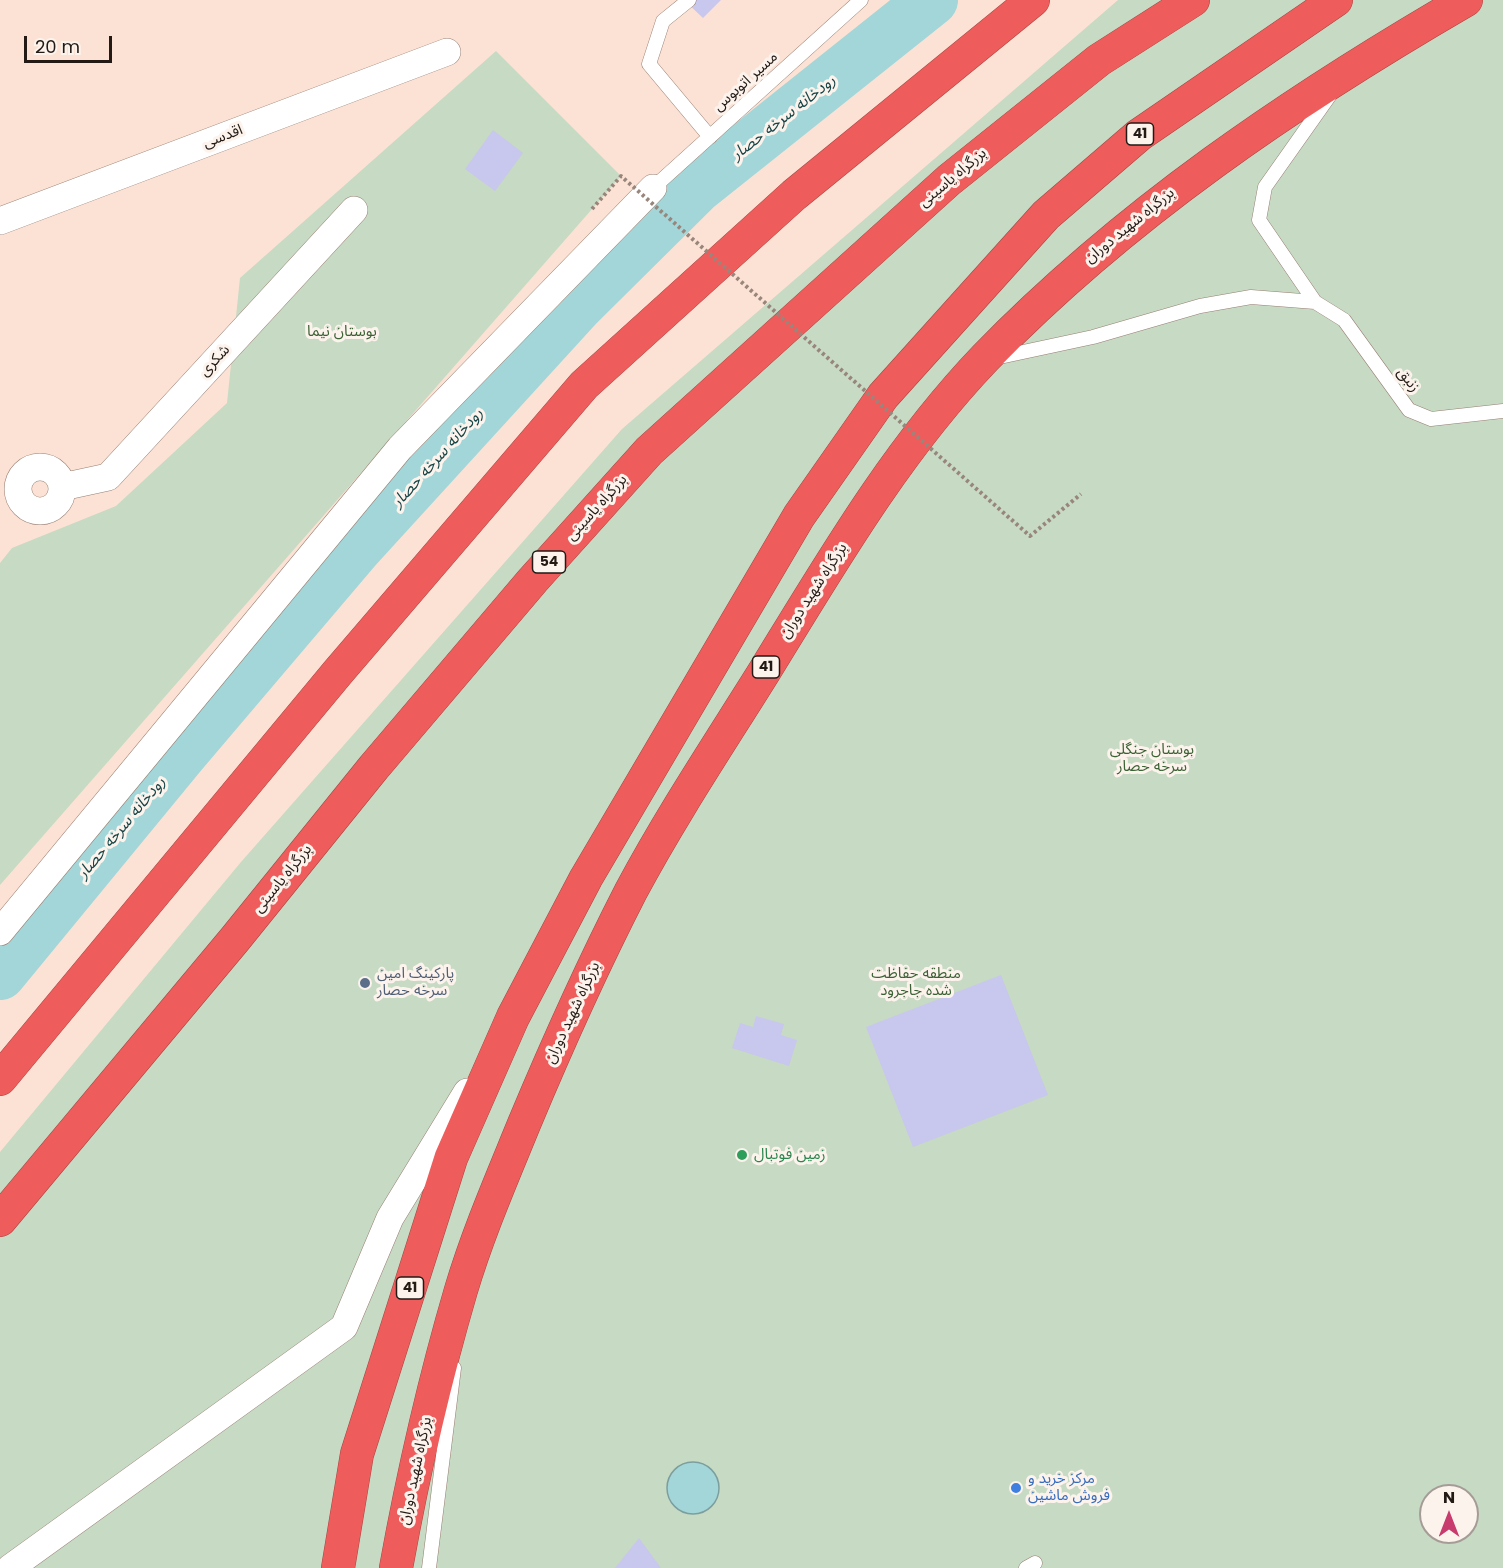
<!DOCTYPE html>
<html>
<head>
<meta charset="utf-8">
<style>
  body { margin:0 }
  #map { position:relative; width:1503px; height:1568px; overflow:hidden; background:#fce2d4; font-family:Poppins,sans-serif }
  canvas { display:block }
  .north { position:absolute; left:1419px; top:1484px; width:60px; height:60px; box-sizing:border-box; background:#fdf3ed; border:2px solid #a69c97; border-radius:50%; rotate:0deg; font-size:16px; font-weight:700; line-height:24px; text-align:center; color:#231a15 }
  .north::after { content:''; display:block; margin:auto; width:21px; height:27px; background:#c73b6d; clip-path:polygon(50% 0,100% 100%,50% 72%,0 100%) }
  .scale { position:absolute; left:24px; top:36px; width:88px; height:27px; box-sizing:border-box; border:3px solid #231a15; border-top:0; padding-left:8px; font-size:18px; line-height:21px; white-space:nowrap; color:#231a15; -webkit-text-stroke:4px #fdf3ed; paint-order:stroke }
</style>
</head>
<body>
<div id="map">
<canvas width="1503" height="1568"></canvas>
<div class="north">N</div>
<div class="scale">20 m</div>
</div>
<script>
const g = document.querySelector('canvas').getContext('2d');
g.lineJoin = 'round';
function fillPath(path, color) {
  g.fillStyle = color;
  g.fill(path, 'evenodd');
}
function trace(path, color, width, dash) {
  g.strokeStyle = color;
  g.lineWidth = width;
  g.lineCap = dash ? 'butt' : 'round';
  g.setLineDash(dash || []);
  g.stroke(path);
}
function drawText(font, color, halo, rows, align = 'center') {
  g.font = font + ' Poppins,"Noto Sans Arabic",sans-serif';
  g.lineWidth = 6;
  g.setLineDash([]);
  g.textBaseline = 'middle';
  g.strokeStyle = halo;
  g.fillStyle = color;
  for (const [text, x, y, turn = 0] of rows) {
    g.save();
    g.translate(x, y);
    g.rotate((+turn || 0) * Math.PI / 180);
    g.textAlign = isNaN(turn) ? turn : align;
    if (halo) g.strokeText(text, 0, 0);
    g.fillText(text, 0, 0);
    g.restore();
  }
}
fillPath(new Path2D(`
  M1118,0H1503V1568H0V1152L241,862L622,429ZM1431,1496H1467V1532H1431Z
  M496,51L621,176L0,885V563L12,548L116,506L227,403L240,278Z`), '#c7dac4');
const water = new Path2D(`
  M667 1488a26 26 0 1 1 52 0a26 26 0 1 1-52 0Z`);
fillPath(water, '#a2d6d8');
trace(water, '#7c9e9e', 1.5);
trace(new Path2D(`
  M0,974L181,754L357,547L578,305L696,188L932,0`), '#a2d6d8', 52);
fillPath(new Path2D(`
  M684,0H721L703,18Z
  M493,130L523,153L495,191L465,169Z
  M1001,975L1048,1095L913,1147L866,1027Z
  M756,1016L784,1024L781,1035L797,1040L789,1066L732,1048L740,1023L753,1027Z
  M639,1538L661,1568H615Z`), '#c8c7ee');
const lane = new Path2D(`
  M689,0L663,21L649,64L710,137
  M1330,95L1265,187L1259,220L1315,302L1344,320L1409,410L1431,419L1503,411
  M653,188L861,0
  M995,358L1093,337L1200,306L1251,297L1315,302
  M429,1568L454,1368
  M1026,1568L1035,1563`);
const street = new Path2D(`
  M0,221L447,52
  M18 489a22 22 0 1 1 44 0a22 22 0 1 1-44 0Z
  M62,487L108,477L354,210
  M0,932L400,448L653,188
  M10,1568L344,1327L390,1218L467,1092`);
const highway = new Path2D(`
  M0,1079L338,672L584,385L794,195L1033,0
  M0,1220L235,939L374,767L533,580L649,451L949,180L1099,60L1193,0
  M338,1568L357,1454L451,1158L513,1017L586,878L799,516L883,396L1046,215L1139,135L1336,0
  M396,1568C413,1474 434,1382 461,1290C478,1233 502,1178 524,1124C557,1045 592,967 631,891C671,816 719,744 764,672C831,563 896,451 985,358C1125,214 1292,101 1466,0`);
trace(lane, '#977f73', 15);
trace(street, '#977f73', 28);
trace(highway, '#a74643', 34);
trace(lane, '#fff', 14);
trace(street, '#fff', 27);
trace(highway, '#ee5d5c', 33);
trace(new Path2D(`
  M592,209L621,176L1030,536L1081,494`), '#98867c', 4, [3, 3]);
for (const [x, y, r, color] of [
  [365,983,6,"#5c6f8a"],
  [742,1155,6,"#2e9e5b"],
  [1016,1488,6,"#3f7fe0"]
]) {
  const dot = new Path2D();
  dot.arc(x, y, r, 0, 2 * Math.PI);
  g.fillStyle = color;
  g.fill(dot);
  trace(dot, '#fdf3ed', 2);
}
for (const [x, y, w] of [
  [1140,134,27],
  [549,562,33],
  [766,667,27],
  [410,1288,27]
]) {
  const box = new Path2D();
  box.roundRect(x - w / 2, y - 11, w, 22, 4.5);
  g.fillStyle = '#fdf3ed';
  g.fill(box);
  trace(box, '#231a15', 1.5);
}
drawText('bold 14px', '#231a15', null, [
  ["41",1140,134],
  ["54",549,562],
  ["41",766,667],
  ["41",410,1288]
]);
drawText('15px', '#231a15', '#fdf3ed', [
  ["مسیر اتوبوس",746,82,-42],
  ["اقدسی",223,137,-21],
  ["بزرگراه یاسینی",953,178,-40],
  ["بزرگراه شهید دوران",1130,226,-39],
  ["شکری",215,361,-47],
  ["زنبق",1408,380,53],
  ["بزرگراه یاسینی",597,508,-48],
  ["بزرگراه شهید دوران",814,591,-57],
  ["بزرگراه یاسینی",283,879,-51],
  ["بزرگراه شهید دوران",573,1013,-65],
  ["بزرگراه شهید دوران",416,1471,-78]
]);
drawText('15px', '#3b6235', '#fdf3ed', [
  ["بوستان نیما",342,332],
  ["بوستان جنگلی",1152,750],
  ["سرخه حصار",1152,767],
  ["منطقه حفاظت",916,974],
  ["شده جاجرود",916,991]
]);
drawText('15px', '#4e5e75', '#fdf3ed', [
  ["پارکینگ امین",377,974],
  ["سرخه حصار",377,991]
], 'left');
drawText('15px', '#27864d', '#fdf3ed', [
  ["زمین فوتبال",754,1155]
], 'left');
drawText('15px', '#366cbe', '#fdf3ed', [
  ["مرکز خرید و",1028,1479],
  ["فروش ماشین",1028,1496]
], 'left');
drawText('italic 16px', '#164547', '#fdf3ed', [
  ["رودخانه سرخه حصار",784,118,-38],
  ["رودخانه سرخه حصار",438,458,-48],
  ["رودخانه سرخه حصار",122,828,-50]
]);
</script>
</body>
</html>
